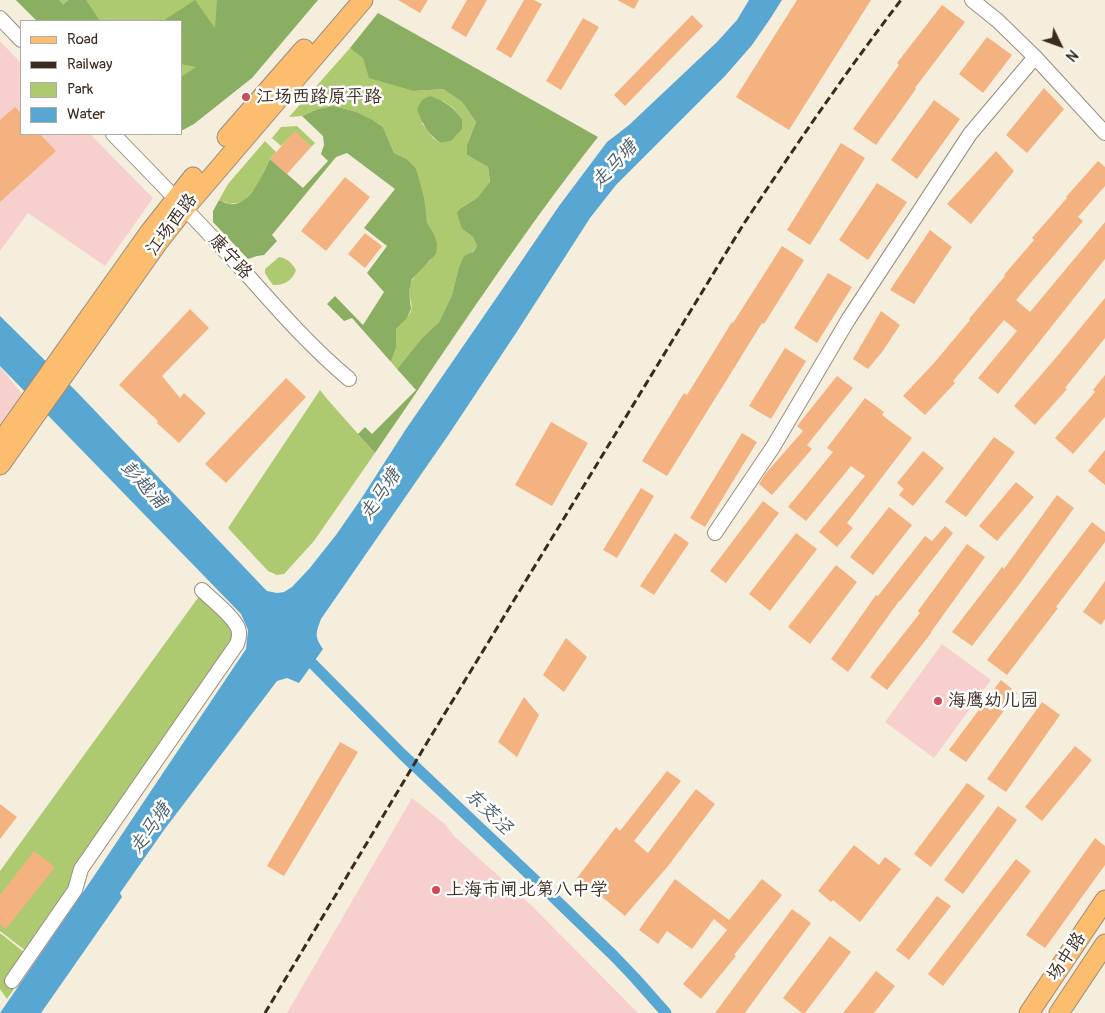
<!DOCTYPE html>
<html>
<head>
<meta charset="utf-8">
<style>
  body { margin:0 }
  #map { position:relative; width:1105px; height:1013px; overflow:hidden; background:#f6eedd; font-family:Pangolin,sans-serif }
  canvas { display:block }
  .legend { position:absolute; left:20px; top:20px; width:162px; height:115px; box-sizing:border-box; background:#fff; border:1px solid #b1aaa5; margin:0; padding:6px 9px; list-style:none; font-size:15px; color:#3b2a1e }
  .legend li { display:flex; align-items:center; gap:10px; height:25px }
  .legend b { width:25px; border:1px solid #b1aaa5 }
  .north { position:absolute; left:1035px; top:20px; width:50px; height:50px; -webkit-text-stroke:4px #fff; paint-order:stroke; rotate:132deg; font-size:14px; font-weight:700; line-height:20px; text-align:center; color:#3b2a1e }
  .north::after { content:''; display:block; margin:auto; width:18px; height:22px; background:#3b2a1e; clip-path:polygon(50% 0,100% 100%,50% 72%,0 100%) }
</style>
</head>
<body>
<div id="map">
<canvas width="1105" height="1013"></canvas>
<ul class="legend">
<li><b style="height:6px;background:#fcbd6f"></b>Road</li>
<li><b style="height:6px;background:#3b2a1e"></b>Railway</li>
<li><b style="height:14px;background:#aeca70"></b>Park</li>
<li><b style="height:14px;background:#58a7d2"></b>Water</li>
</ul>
<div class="north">N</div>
</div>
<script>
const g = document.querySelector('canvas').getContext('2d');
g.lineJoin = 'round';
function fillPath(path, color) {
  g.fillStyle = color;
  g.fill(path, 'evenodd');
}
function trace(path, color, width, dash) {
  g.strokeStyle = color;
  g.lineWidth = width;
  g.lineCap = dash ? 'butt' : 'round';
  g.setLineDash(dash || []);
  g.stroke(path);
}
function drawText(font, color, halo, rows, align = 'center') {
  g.font = font + ' Pangolin,"LXGW WenKai TC",sans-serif';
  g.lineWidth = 5;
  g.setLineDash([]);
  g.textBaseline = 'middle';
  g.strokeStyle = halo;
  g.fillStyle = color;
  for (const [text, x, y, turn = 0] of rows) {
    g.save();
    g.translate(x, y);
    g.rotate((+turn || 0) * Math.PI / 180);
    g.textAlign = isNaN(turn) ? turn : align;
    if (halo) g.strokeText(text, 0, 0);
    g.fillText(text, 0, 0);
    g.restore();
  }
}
fillPath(new Path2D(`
  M0,41L21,63V134H90L153,198L105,266L28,213L0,251Z
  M0,367L22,394L0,424Z
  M942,644L991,680L934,758L885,722Z
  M412,798L445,824L454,836L532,906L638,1013H287Z`), '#f7d0cd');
fillPath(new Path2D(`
  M16,0H318L181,131V21H37Z
  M350,48L414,91L443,89L462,102L476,122L467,145V155L488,167L490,183L477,198L461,208L462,229L473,237L477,246L458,270L452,295L439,322L422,338L397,369L391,362L396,348V329C401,323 408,318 411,311C413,304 409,297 409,291C410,277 422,268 431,260L434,234L427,222L416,168L407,159L394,153L383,127L373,120L357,112L334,106L318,109L302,116L289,117ZM443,101L453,108L462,119L451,141L441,143L433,138L422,123Z
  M297,126L315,143L311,147L295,132L281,146L272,138L281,127Z
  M265,141L276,152L270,159L257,186L243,202L230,204L219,200L228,184Z
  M279,257C287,258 292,263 296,270C293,280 284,286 273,285L268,278L265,273V269Z
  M320,390L328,400L375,453L314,541L284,574L277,575L268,571L228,528Z
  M200,595L231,625L232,639L78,864L69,889L26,951L0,931V871Z
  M0,933L34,960L7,999L0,989Z`), '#aeca70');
fillPath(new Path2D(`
  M16,0H59L63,5L69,0H86L100,21H37Z
  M195,0L215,28L217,0H318L252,78L194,124L181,131V77L196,67L181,64V21H163Z
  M378,13L598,137C518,238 448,347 375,453L358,434L365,427L372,434L416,390L397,369L422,338L439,322L452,295L458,270L464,256L473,252L477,246L473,237L462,229L457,213L461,208L477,198L490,182L488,167L467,155V145L476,122L462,102L443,89L414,91L369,78L363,58L350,48Z
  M430,96C446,102 452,106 462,119V129L451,141L441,143C428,135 422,123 417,109L422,100Z
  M334,106L357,112L373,120L383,127L394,153L407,159L416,168L424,198L427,222L434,234L437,244L436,254L412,279L409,291L411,309L407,318L396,329V348L391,362L352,318L344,321L327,304L335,296L363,325L384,292L367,273L387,246L364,228L395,189L347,153L336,157L272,235L277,241L264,255L257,256L248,259L213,222V211L219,200C222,201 227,204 230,204C250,207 263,173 270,159L303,188L328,161L321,154L324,145L323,136L302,116L318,109Z`), '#8aae62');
fillPath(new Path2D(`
  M749,0H782L770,19L752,45L725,76L616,185L590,218L518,330L449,434L321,619C316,633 314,636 323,649L299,683L287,678L277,681L164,830L120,893L122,897L41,1013H0L92,879L246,649L248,630L241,614L0,366V316L77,392L264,588L267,591L277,593L284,592L292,587L309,569L336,535L361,499L406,429L497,297L559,206L607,142L629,125L717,42L737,20Z`), '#58a7d2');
trace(new Path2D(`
  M303,654L402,754L552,896L614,956L635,978L666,1013`), '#58a7d2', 11);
fillPath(new Path2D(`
  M398,0H428L420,13Z
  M467,0H487L466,37L451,28Z
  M524,0H534L542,4L511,58L496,49Z
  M617,0H639L634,9Z
  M797,0H871L789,130L736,97Z
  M942,5L965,22L915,88L916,89L876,145L853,129L899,65L897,63Z
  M692,15L703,26L625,106L614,95Z
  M583,18L599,27L561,90L546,81Z
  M987,37L1012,55L983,93L959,74Z
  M1044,88L1064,109L1027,153L1006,135Z
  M934,100L960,119L917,179L891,160Z
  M15,107L21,113V134H40L56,151L0,202V120Z
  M295,131L311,147L287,174L270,159Z
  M841,143L865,158L810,245L787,230Z
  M996,151L1014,171L971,224L947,204Z
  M1098,161L1105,167V186L1078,217L1083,221L1016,300L1030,312L1105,222V259L998,394L978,378L1017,331L1004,320L953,381L955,383L925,415L903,396L934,363L970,320L969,319L1005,276L1004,275L1034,240L1032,238L1067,198L1066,197Z
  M345,177L370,197L326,251L301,231Z
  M877,183L907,202L868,260L839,240Z
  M930,230L952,247L914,304L890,290Z
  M365,233L382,246L365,268L348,254Z
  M782,246L804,260L764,324L762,323L667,476L642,461L684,393L687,395L732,322L733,323Z
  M828,273L852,287L817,343L794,328Z
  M1105,298V338L1065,388L1067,389L1035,425L1014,406L1054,360Z
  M190,309L209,328L162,376L180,398L184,393L206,413L179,443L157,423L158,421L119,385Z
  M881,311L900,325L882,352L868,369L853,359Z
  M785,348L806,361L771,419L749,406Z
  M1105,375V417L1073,454L1055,438L1095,392L1093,390Z
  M837,376L853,388L807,445L812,449L772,495L759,484L766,473L803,431L797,426Z
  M286,378L306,397L226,483L205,464Z
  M865,398L884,412L882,415L912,438L847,523L853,528L837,547L819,532L865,476L851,466L806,521L788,507L833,452L827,448Z
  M551,422L588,443L552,506L515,485Z
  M742,433L757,442L705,527L690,518Z
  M994,437L1015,452L966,517L945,502Z
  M1105,450V485L1088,471Z
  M923,451L944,468L913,506L899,495L904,489L897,483Z
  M1016,482L1034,497L997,541L979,526Z
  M641,488L654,496L617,558L603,550Z
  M1057,495L1074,508L1021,582L972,646L952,632L1002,567L1004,569Z
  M763,501L779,513L726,583L710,571Z
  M889,507L912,525L873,575L850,557Z
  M1092,522L1105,532V542L1056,607L1058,608L1007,675L987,660Z
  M945,526L953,533L900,601H899L848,672L831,659L876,595L878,596L925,536L932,541Z
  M675,533L689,543L654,595L640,586Z
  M796,533L817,549L770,611L749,594Z
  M967,544L985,557L931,632V633L887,690L870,677L920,613L918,611Z
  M836,565L857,582L810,644L788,627Z
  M1105,581V619L1101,625L1083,612Z
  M566,638L587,657L564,692L543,675Z
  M1001,680L1017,693L966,762L949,750Z
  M524,697L539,715L517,757L498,742Z
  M1042,702L1060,715L1006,792L987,779Z
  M340,742L358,752L284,876L267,866Z
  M1075,746L1092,760L1042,821L1025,807Z
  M667,771L681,781L634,841L648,853L696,789L715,804L668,866L625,916L596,892L577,878L616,827L620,831Z
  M967,783L985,796L931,867L914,854Z
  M0,804L17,817L0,839Z
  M998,806L1017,820L963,894L944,880Z
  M1095,838L1105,846V865L1045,948L1026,935Z
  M854,845L879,865L885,857L901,869L860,922L833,900L831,902L818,891Z
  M34,851L55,867L6,929L0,924V895Z
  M1016,859L1031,871L943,986L928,974Z
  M675,879L729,920L762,879L782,895L734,955L736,956L701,999L683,984L727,930L714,919L692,949L667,931L658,944L639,930Z
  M937,896L951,906L909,960L896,950Z
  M792,909L811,923L766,984L745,1013H715Z
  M830,936L851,952L805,1013H802L783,998Z
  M876,971L895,986L874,1013H843Z`), '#f3b280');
const minor = new Path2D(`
  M972,0L998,21L1035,57L1105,133
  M0,18L21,40
  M113,134C159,181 205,229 250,278C281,313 313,349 349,379
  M715,533L773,447L848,320L970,134L1035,57
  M12,981L75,890L81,869L237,644C239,639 240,634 238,628C233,616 212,600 202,590`);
const major = new Path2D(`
  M227,137L304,49
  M0,443L149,233L193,177
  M0,465L159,241L185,208L363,0
  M1029,1013L1105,900
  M1059,1013L1105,944`);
trace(minor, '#988c7e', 16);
trace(major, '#988c7e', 21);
trace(minor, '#fff', 14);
trace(major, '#fcbd6f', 19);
trace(new Path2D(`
  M265,1013L428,741L743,225C794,148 845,73 901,0`), '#3b2a1e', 3, [8, 4]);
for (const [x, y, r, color] of [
  [246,97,5,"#d1495b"],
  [938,701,5,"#d1495b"],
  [436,890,5,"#d1495b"]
]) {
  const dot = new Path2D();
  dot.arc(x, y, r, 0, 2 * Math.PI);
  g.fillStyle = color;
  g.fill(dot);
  trace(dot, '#fff', 2);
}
drawText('18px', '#3b2a1e', '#fff', [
  ["江场西路原平路",256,97],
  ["海鹰幼儿园",948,701],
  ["上海市闸北第八中学",446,890]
], 'left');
drawText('18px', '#3b2a1e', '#fff', [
  ["江场西路",172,225,-53],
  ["康宁路",230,257,47],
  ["场中路",1067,957,-56]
]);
drawText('italic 19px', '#475c66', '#fff', [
  ["走马塘",615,165,-47],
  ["彭越浦",143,485,47],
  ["走马塘",381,495,-56],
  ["东茭泾",488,812,44],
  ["走马塘",151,829,-55]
]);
</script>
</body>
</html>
